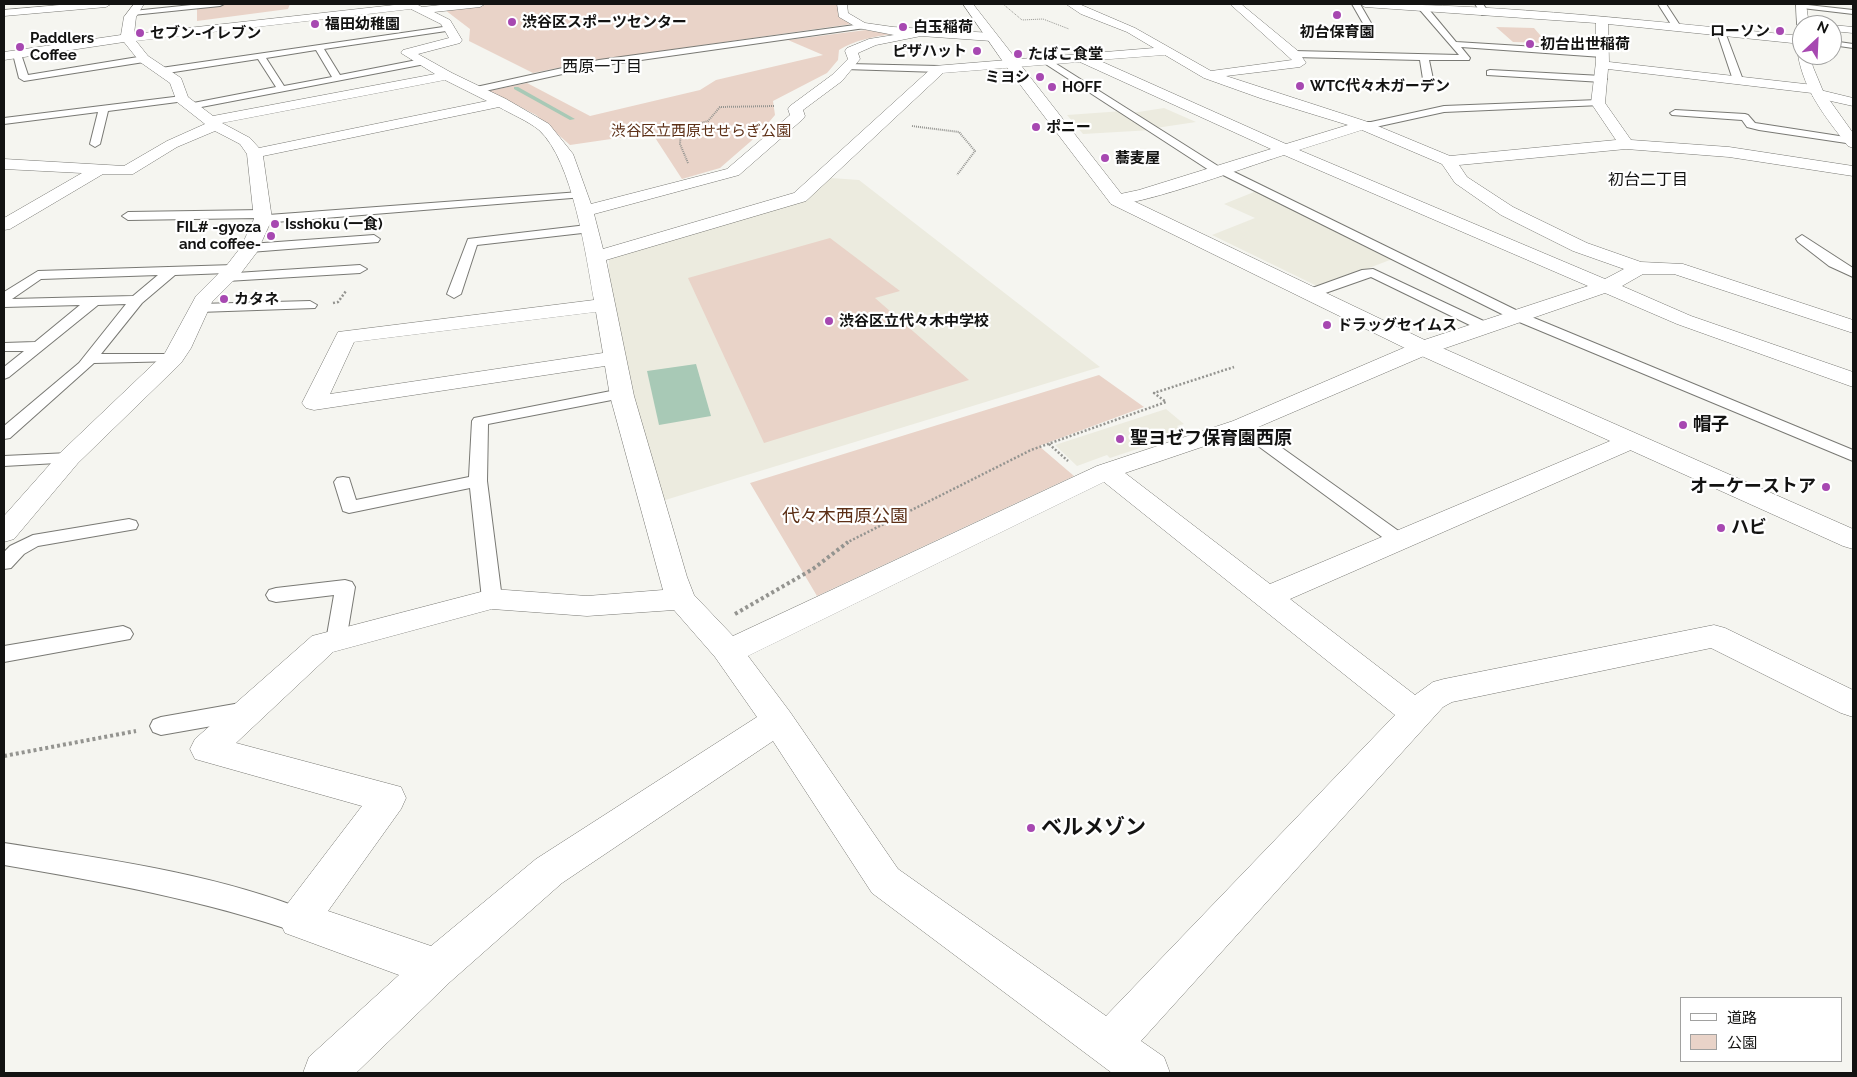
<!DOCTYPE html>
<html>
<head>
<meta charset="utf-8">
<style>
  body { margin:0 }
  #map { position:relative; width:1857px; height:1077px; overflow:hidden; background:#f5f5f0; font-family:Raleway,"Noto Sans JP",sans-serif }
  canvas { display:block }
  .frame { position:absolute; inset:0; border:5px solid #131312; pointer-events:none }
  .legend { position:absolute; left:1680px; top:997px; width:162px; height:65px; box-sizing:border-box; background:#fff; border:1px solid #a1a1a0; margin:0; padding:6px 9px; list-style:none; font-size:15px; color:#131312 }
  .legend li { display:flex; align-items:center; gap:10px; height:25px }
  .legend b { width:25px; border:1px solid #a1a1a0 }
  .north { position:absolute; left:1792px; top:15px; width:50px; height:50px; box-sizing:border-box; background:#fff; border:1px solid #a1a1a0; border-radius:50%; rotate:25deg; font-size:14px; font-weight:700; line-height:20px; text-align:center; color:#131312 }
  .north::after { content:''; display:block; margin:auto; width:18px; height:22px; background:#a748b1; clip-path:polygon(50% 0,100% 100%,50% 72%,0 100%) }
</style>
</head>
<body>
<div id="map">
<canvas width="1857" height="1077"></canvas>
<div class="frame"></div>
<ul class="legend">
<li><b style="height:6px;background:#fff"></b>道路</li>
<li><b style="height:14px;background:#e9d3c8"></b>公園</li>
</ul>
<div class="north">N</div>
</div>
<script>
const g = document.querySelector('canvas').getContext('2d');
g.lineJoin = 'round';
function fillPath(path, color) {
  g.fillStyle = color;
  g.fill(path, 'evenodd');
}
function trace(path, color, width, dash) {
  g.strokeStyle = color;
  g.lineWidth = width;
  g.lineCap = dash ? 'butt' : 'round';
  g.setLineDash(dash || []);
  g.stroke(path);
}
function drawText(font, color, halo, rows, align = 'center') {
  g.font = font + ' Raleway,"Noto Sans JP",sans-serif';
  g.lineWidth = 4.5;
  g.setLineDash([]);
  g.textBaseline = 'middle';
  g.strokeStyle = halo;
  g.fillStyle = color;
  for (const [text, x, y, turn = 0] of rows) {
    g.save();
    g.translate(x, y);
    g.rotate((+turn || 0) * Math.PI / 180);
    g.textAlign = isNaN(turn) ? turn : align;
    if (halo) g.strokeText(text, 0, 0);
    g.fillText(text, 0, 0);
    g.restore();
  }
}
fillPath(new Path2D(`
  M1164,108L1196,122L1156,128L1132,113Z
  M1123,111L1152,130L1083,134L1067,115Z
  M831,178L859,180L1100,367L662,501L644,443L609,275V258L804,201Z
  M1259,190L1395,258L1325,285H1315L1212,235L1255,218L1224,204Z
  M1166,409L1184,424L1177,426L1185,433L1110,458L1107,455L1077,466L1055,445Z`), '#ecebdf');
fillPath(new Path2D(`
  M237,4H290L288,9L197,21V7Z
  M494,4H839L838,15L852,24L597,60L533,73L469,41L470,29L445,10Z
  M1496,27L1534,28L1547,43L1513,42Z
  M866,30L892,34C873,37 855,40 839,50L838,60L827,73L773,101L775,115L758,135L720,168L682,179L652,133L570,145L536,115L489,91L527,83L590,116L700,90L716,80L823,55L788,40Z
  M830,238L900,291L875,298L969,380L764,443L688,278Z
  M1099,375L1144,407L1039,446L1074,476L817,596L750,483Z`), '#e9d3c8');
fillPath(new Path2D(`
  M696,364L711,416L659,425L647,371Z`), '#a8c9b6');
fillPath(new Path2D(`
  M514,87H518L575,119L570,120L514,89Z`), '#a8c9b6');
const lane = new Path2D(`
  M201,4H224L220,6L133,15L129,13L133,11Z
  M1352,4H1360L1371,23L1370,25H1364Z
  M1475,4H1483L1489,13L1488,15H1482Z
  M1658,4H1666L1681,27L1680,29H1674Z
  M1799,4L1853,10V14L1802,8H1799Z
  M1420,6H1426L1456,42L1602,51L1606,54L1602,57L1461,47L1470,58L1469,60H1429L1433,79L1428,82L1423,79L1420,60L1294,57L1290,54L1294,51L1459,55L1420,10Z
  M862,24L866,26L865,28L599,66L476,93L471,90L476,87L599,60Z
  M450,26L454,28L453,30L324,49L340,75L422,59L426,62L425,64L191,109L188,108V104L276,87L258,59L161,74L157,71L161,68ZM316,50L332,77L284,86L266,58Z
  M1718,30L1725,32L1743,80L1741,82H1735L1733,80L1717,32Z
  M1832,41L1853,44V48L1832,45Z
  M17,51L21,54L28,75L144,56L148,59L144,62L24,81L19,78L13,54Z
  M1047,58L1218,166L1224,167L1522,313L1853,450V461L1512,319L1219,173L1212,172L1044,63L1043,61Z
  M848,64L939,66L943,69L939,72L845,69V65Z
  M1490,70L1602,76L1607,79L1602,82L1487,75V71Z
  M182,96L185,97V101L108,111L100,144L95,147L90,144L98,112L4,124V118Z
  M1598,100L1601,101V105L1444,112L1371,128H1363L1358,125L1363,122H1371L1444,106Z
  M1675,110L1745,114L1748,115L1755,123L1852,138L1853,144L1759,130L1747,127L1742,120L1672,115L1670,113Z
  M580,192L584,193L586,195L584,197L263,223L259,222L258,218L128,220L122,216L128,212L263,210L267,211L268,215Z
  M587,225L591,226L593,229L591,232L477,245L461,294L454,298L447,294L468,239Z
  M374,235L380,239L378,242L250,252L244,248L250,244Z
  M1802,235L1853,268V277L1829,266L1798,242L1796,239Z
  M234,265L241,269L236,273L360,265L367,269L360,273L227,281L220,277L227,273L175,275L142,303L101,354H173L178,355L180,358L178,361L94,363L10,438L4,439V426L79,363L126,304L98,305L9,377L4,379V367L24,351H4V343L35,342L80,305L4,307V292L38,271ZM158,275L133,296L12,299L41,279Z
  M1373,269L1490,324L1492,327L1490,330H1480L1371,277L1314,297H1304L1302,294L1304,291L1362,270Z
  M310,301L317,305L315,308L199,312L192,308L199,304Z
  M621,389L627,391L629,394L627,397L488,424L487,481L502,599L499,604L492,606L485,604L482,599L470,488L349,513L343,511L334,482L337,478L343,477L349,478L356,500L469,477L472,421L474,418Z
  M1241,421L1247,423L1407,537L1409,541L1407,545L1400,547L1393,545L1235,429L1233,426L1235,423Z
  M69,453L75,454L78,458L75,462L4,466V456Z
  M129,519L136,521L138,525L136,529L38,546L24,554L11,568L4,569V552L10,546L33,535Z
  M345,580L352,582L355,587L346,641L343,646L336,649L329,646L326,641L334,595L276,602L269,600L266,595L269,590L276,588Z
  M123,626L130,629L133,634L130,639L4,662V646Z
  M246,702L254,705L257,711L254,717L246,720L161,735L153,732L150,726L153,720L161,717Z
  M4,843C106,859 212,873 308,911L312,920L308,929L299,933C203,900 104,882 4,865Z`);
const street = new Path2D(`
  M71,4H111L106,7L4,16V10Z
  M134,4H144L136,17L134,34L403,4H416L422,7L450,4H485L480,7L434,12L450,20L462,40L460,43L418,54L452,73L506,99L549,124L573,154L591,204L727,169L790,115L788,109L790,106L832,75L848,59L845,51L847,48L869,39L894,35L858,28L839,17L837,4H847L848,13L865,23L893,27L992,33L998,37L992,41L921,36L876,45L858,53L860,59L842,81L803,110L805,116L803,119L739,175L594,214L603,249L794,193L934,66L1154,48L1127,32L1081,14L1066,4H1079L1135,28L1211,71L1292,60L1230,4H1241L1298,51L1306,63L1300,67L1226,76L1368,122L1450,156L1616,140L1591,103L1596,62V23L1365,7L1360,4C1507,4 1655,22 1802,36V44L1608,24L1609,62L1814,85L1819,86L1820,90L1853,98V106L1813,97L1812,93L1608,69L1605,103L1631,140L1729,147L1853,166V176L1729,157L1626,149L1459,165L1467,177L1513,207L1587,243L1641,262L1683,264L1853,320V333L1674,274H1643L1622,286L1691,316L1853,372V387L1677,324L1605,293L1431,353L1249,431L1125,473L1270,584L1622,436L1631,434L1640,436L1643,441L1640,446L1290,599L1415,695L1433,682L1444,679L1714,625L1725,628L1853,690V717L1841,713L1711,648L1452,702L1443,707L1141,1041L1164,1057L1170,1073H1112L872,893L773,741L562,883L450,982L356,1073H303L309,1057L399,975L285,933L279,920L285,907L362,806L195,759L190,749L195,739L312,636L492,589L587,596L663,590L610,396L605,366L314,410L306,408L302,403L338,332L594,300C586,256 573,161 539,130C528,121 511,114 499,107L263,156L272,219L257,252L241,273L212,302L191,348L181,363L78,463L14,539L4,542V516L60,453L165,353L196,296L227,265L241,247L254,219L247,154L240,144L215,131L177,147L133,174H103L10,229L4,230V218L82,173L4,169V159L124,166L167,141L205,124L177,102L170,83L140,62L124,42L4,60V52L121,35L124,17ZM411,9L441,24L449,38L403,50L401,53L435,74L213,116L188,97L181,78L148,56L136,41ZM1165,55L1204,78L1260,98L1348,125L1286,144L1098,60ZM1080,62L1271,149L1139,190L1111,196L1109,200L1111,204C1132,209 1255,164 1284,155L1588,286L1415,343L1233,421L1097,466L733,636L694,595L687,577L634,396L606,260L806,201L943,73ZM445,80L487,101L259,148L250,138L222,123ZM1362,130L1442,164L1455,183L1501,215L1573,251L1624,269L1605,279L1299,150ZM596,312L603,353L330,394L354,342ZM1104,482L1395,715L1106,1016L898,869L790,712L748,656ZM492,609L587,616L674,610L715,657L757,717L536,859L431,946L328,911L401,809L406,798L401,787L236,743L333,652Z
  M1830,25H1832L1853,27V33L1832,31V25Z`);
const secondary = new Path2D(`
  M963,4H973L1123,196L1431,343L1853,529V549L1843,546L1415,353L1111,204L1006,66Z
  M1796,4H1806L1809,25H1802V28L1797,25Z
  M1800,52H1802V55H1810L1813,67L1823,91L1853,133V148L1848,146C1826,118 1804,91 1798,55Z`);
trace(lane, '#797974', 2);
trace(street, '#797974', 1);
trace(secondary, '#797974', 1);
trace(new Path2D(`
  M1003,4L1022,20L1043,19L1069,29`), '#949490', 1, [1, 1]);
trace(new Path2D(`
  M912,126L959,132L975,151L957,175
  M688,163L680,144L681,128L708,121L720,107L775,106`), '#949490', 2, [1, 1]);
trace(new Path2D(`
  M333,303L338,302L346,291
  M1049,444L1068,461
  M846,543L1031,450L1166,402L1154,393L1234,367`), '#949490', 2.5, [2, 2]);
trace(new Path2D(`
  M735,614L813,569L848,542
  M4,756L136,731`), '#949490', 4, [3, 3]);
fillPath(lane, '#fff');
fillPath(street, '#fff');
fillPath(secondary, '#fff');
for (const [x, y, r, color] of [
  [1337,15,5,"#a748b1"],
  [512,22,5,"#a748b1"],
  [315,24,5,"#a748b1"],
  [903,27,5,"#a748b1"],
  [1780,31,5,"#a748b1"],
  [140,33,5,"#a748b1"],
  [1530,44,5,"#a748b1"],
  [20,47,5,"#a748b1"],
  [977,51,5,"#a748b1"],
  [1018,54,5,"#a748b1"],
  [1040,77,5,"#a748b1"],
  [1300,86,5,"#a748b1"],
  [1052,87,5,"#a748b1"],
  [1036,127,5,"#a748b1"],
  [1105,158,5,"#a748b1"],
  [275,224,5,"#a748b1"],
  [271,236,5,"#a748b1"],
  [224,299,5,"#a748b1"],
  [829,321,5,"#a748b1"],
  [1327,325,5,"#a748b1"],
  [1683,425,5,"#a748b1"],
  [1120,439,5,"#a748b1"],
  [1826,487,5,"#a748b1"],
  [1721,528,5,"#a748b1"],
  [1031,828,5,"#a748b1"]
]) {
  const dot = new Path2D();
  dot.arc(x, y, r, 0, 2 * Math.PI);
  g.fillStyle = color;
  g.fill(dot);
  trace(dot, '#fff', 2);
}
drawText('bold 15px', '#131312', '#fff', [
  ["渋谷区スポーツセンター",522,22],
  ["福田幼稚園",325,24],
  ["白玉稲荷",913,27],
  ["ローソン",1770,31,"right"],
  ["初台保育園",1337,32,"center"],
  ["セブン-イレブン",150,33],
  ["Paddlers",30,38],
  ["Coffee",30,55],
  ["初台出世稲荷",1540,44],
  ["ピザハット",967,51,"right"],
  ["たばこ食堂",1028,54],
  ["ミヨシ",1030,77,"right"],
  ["WTC代々木ガーデン",1310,86],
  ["HOFF",1062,87],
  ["ポニー",1046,127],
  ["蕎麦屋",1115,158],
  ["Isshoku (一食)",285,224],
  ["FIL# -gyoza",261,227,"right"],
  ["and coffee-",261,244,"right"],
  ["カタネ",234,299],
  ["渋谷区立代々木中学校",839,321],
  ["ドラッグセイムス",1337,325]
], 'left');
drawText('15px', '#5d3017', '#fff', [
  ["渋谷区立西原せせらぎ公園",701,131]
]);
drawText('16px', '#131312', '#fff', [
  ["西原一丁目",602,67],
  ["初台二丁目",1648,180]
]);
drawText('bold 18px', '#131312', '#fff', [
  ["帽子",1693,425],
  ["聖ヨゼフ保育園西原",1130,439],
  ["オーケーストア",1816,487,"right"],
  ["ハビ",1731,528]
], 'left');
drawText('18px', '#5d3017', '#fff', [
  ["代々木西原公園",845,517]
]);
drawText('bold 21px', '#131312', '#fff', [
  ["ベルメゾン",1041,828]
], 'left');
</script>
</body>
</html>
